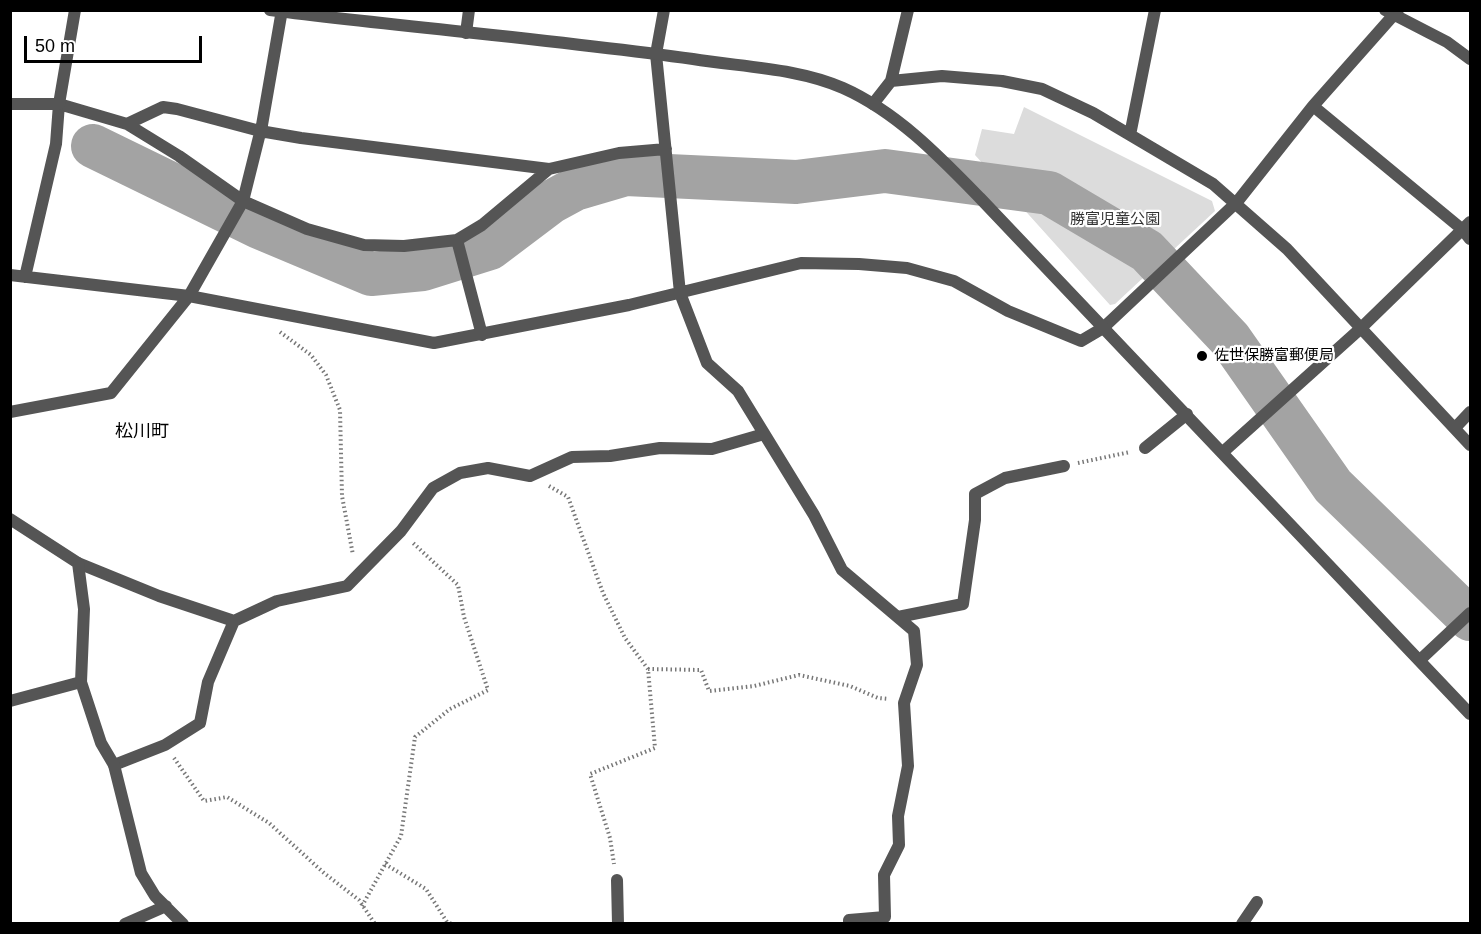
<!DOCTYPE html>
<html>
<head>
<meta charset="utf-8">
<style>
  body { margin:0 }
  #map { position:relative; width:1481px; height:934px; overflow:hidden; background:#fff; font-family:Helvetica,sans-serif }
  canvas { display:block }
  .frame { position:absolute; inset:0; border:12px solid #000; pointer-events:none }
  .scale { position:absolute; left:24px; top:36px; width:178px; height:27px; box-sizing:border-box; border:3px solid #000; border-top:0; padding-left:8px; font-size:18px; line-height:21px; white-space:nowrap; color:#000; -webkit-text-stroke:4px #fff; paint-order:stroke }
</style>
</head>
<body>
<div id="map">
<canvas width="1481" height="934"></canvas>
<div class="frame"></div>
<div class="scale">50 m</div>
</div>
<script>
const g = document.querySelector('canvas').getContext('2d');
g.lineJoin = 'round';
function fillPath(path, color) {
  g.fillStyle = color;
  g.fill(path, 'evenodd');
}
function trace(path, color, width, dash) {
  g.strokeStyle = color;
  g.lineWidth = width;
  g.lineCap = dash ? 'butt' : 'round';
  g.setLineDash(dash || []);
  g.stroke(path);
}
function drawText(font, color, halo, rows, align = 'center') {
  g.font = font + ' Helvetica,"Noto Sans JP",sans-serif';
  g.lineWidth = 4.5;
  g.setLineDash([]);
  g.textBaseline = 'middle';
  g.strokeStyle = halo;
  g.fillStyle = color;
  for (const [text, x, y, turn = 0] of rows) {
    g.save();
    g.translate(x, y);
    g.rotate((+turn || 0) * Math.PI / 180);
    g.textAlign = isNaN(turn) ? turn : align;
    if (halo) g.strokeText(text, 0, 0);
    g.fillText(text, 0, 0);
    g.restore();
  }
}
fillPath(new Path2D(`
  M1024,107L1212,201L1215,211L1115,304L1110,305L975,155L982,129L1014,134Z`), '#dcdcdc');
trace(new Path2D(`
  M93,146L259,227L371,274L423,269L490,248L551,202L575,189L626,174L796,182L885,171L1049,193L1147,251L1230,339L1333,486L1470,619`), '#a3a3a3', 44);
trace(new Path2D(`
  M280,332L311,355L326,375L340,410L342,496L353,555
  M1078,463L1130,452
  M549,486L568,497L603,593L625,638L648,669L655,748L590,774L610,838L614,864
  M648,669L701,670L709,691L754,686L799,675L850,686L878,698L889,699
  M174,758L204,801L227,797L269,823L324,873L359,900L375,924
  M385,864L426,889L447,922L452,924
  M362,906L401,836L415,737L450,709L488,690L464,617L458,585L412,542`), '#777', 4, [1.5, 3]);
trace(new Path2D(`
  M680,293L707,363L738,391L814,515L842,570L914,631L917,665L904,703L908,766L898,816L899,845L884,875L885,917L849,920V924
  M1145,448L1187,414
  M78,563L159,596L234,621
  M898,617L963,604L975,520V494L1005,478L1064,466
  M114,765L165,745L200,723L208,682L234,621L277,601L347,586L401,531L433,488L460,473L488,468L530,476L572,457L610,456L660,448L712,449L764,434
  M617,880L618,924`), '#555', 12);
trace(new Path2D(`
  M664,10L656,54L680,293
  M1385,10L1447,42L1470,59
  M466,33L469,10
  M891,81L908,10
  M873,104L891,81L942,76L1002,81L1042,89L1093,113L1213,184L1287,249L1470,445
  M1313,106L1463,230L1470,239
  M127,124L163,107L177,109L260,131L301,138L549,169
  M1130,135L1155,10
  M457,240L482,335
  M10,275L189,296L434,343L629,305L801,263L859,264L907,268L954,281L1008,311L1081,341L1103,328L1237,202L1313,106L1398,10
  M25,277L56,144L59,104L127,124L179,156L243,201L307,229L364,245L404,246L457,240L482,225L549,169L619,153L666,149
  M10,412L111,393L189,296L243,201L262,125L282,10
  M1455,428L1470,412
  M1223,452L1360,329L1470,222
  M10,519L78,563L84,609L81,682L101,743L114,765L141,873L155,896L183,924
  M1421,659L1470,613
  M10,701L81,682
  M125,924L166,906
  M1242,924L1257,902`), '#555', 12);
trace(new Path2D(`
  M270,10C411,28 552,39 693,59C742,67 798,68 843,88C897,112 940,157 980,198L1470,714
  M10,104H59L75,10`), '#555', 12);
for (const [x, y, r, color] of [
  [1202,356,6,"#000"]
]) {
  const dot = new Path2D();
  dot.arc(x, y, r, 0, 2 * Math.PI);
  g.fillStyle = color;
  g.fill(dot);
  trace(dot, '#fff', 2);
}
drawText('15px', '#333', '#fff', [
  ["勝富児童公園",1115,220]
]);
drawText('15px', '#000', '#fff', [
  ["佐世保勝富郵便局",1214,356]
], 'left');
drawText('18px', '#000', '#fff', [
  ["松川町",142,432]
]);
</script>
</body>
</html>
